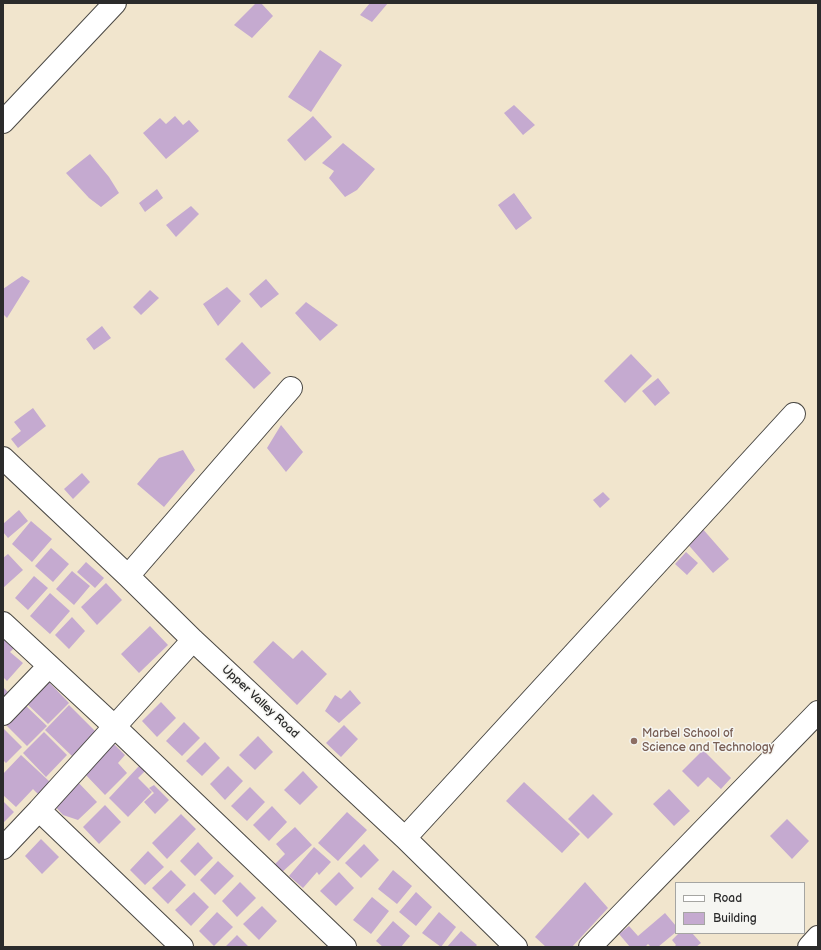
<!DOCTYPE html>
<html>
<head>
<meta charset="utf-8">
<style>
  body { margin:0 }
  #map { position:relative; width:821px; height:950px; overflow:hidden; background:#f1e5cd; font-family:"Balsamiq Sans",sans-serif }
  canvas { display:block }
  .frame { position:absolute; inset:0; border:4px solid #2b2b2b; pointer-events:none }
  .legend { position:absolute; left:675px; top:882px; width:130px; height:52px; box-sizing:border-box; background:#f6f6f2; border:1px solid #a5a5a2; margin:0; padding:5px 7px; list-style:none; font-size:12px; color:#2b2b2b }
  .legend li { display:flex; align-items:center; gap:8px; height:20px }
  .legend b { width:20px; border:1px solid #a5a5a2 }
</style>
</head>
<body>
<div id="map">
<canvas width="821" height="950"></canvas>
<div class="frame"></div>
<ul class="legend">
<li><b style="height:5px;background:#fff"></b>Road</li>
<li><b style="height:11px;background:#c5aad0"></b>Building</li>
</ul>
</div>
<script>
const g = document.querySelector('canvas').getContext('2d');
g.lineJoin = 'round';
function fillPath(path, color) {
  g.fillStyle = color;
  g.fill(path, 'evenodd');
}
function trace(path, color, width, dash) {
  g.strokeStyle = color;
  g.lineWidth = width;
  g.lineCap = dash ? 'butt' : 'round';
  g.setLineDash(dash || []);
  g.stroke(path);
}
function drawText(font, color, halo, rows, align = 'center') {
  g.font = font + ' "Balsamiq Sans",sans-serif';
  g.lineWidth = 3;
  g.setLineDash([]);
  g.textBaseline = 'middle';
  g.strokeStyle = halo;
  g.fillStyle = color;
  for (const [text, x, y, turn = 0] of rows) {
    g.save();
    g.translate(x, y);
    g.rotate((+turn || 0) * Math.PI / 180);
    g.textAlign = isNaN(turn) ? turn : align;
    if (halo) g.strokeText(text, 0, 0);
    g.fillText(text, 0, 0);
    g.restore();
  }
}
fillPath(new Path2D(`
  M256,3H261L273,16L252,38L234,25Z
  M370,3H388L372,22L360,15Z
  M320,50L342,65L311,112L288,97Z
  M514,105L535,125L523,135L504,113Z
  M175,116L183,125L189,120L199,131L166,159L143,133L160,118L166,124Z
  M313,116L332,137L305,161L287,140Z
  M343,143L375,169L357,190L345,197L329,178L334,171L322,163Z
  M90,154L109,177L119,193L101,207L89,198L66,173Z
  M157,189L163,198L145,212L139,203Z
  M514,193L532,218L516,230L498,205Z
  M191,206L199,214L176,237L166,225Z
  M22,276L30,281L7,318L3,314V289Z
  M266,279L279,294L261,308L249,294Z
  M227,287L241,301L218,326L203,304Z
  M150,290L159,298L141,315L133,307Z
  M306,302L338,325L320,341L295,313Z
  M102,326L111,338L94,350L86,339Z
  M242,342L271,373L254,389L225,359Z
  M631,354L652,376L625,403L604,381Z
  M658,378L670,393L655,406L642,391Z
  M33,408L46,426L18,448L11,439L21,431L14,422Z
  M281,425L303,452L286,472L267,448Z
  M183,450L195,470L164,507L137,484L159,458Z
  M82,473L90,482L73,499L64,489Z
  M603,492L610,499L600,508L593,500Z
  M19,510L28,521L8,538L3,532V524Z
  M31,521L52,539L32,562L12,544Z
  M701,527L729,559L713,573L685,541Z
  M51,548L69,564L53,582L35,566Z
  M686,552L698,563L687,575L675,564Z
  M8,554L23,570L3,588V558Z
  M86,562L104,578L95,588L77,572Z
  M72,571L90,586L74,605L56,589Z
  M34,576L48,588L28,610L15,598Z
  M106,583L122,600L97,625L81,607Z
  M50,593L70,611L50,634L30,616Z
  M72,617L85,631L69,649L55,635Z
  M150,626L168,645L139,673L121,654Z
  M3,637L16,646L10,652L23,663L7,681L3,677Z
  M273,641L293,659L302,650L327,674L297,705L253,662Z
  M47,680L69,703L48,724L25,702Z
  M3,687L9,693L3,700Z
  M350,690L361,703L339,723L325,711L335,695L341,699Z
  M161,702L176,718L157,737L142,721Z
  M24,704L47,726L27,746L5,724Z
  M69,705L96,732L72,756L45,730Z
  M184,722L200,738L182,756L166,741Z
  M344,725L358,739L341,757L326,743Z
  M3,728L22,747L6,763L3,760Z
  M44,732L67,755L46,777L23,753Z
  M258,736L273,752L255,770L239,755Z
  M205,742L220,758L202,776L186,761Z
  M114,744L125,755L118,763L127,773L105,795L84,773Z
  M703,750L731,778L721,789L708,777L698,787L682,771Z
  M21,755L50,782L38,794L33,789L16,807L3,795V774Z
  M139,766L145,771L138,778L152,792L128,817L109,798Z
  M228,766L243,781L225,800L210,784Z
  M303,771L318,787L300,805L284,790Z
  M74,778L97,802L78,820L63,815L50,801Z
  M524,782L580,834L562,853L506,801Z
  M154,785L169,800L155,814L144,802L154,793L149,788Z
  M250,787L265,802L247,821L231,806Z
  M669,789L690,811L674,826L653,804Z
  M593,794L613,814L588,839L568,819Z
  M3,801L14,812L3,823Z
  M105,805L121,822L99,844L83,827Z
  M272,806L287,822L269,841L253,825Z
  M347,812L367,830L338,861L318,843Z
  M181,814L196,829L167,859L152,843Z
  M787,819L809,841L792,859L770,836Z
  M295,827L312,845L281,873L274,865L285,854L276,844Z
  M41,839L59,857L42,874L25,856Z
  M198,842L213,858L195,876L180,861Z
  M364,844L379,860L361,878L345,863Z
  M314,847L331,862L319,875L317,872L303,888L289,876Z
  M148,851L164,867L145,885L130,870Z
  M218,861L234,876L215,895L200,880Z
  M171,870L186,885L168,904L152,888Z
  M393,870L412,886L397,904L378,889Z
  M339,872L354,888L336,906L320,891Z
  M240,882L256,898L237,917L222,901Z
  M585,882L608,908L572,947H546L535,937Z
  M194,892L209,907L191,926L175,910Z
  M416,892L432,907L416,926L399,912Z
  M372,897L389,911L371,934L353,920Z
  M262,906L277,921L259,940L243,924Z
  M217,912L233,927L214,946L199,931Z
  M439,912L456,927L441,947L422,933Z
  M665,913L676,926V932L658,947H651L648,944L645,947H630L619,934L629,926L638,936Z
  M393,921L410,936L401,947H383L376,941Z
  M461,931L477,945L475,947H447Z
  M679,933H692L701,943L696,947H674L676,945L672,940Z
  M237,935L249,947H225Z`), '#c5aad0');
const minor = new Path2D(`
  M3,122L115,3
  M3,458L128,576L193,640L405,838L516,947
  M128,576L291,388
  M3,623L115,727L345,947
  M3,714L49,666
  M39,810L182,947
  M405,838L794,414
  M3,848L39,810L193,640
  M590,947L818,712
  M809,947L818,937`);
trace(minor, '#494743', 24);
trace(minor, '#fff', 22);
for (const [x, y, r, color] of [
  [634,741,4,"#8d6e63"]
]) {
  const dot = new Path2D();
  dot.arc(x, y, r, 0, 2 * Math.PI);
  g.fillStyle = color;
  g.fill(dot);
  trace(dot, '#f6f6f2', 1.5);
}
drawText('12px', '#2b2b2b', '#f6f6f2', [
  ["Upper Valley Road",260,702,43]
]);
drawText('12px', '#785e54', '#f6f6f2', [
  ["Marbel School of",642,734],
  ["Science and Technology",642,748]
], 'left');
</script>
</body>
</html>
